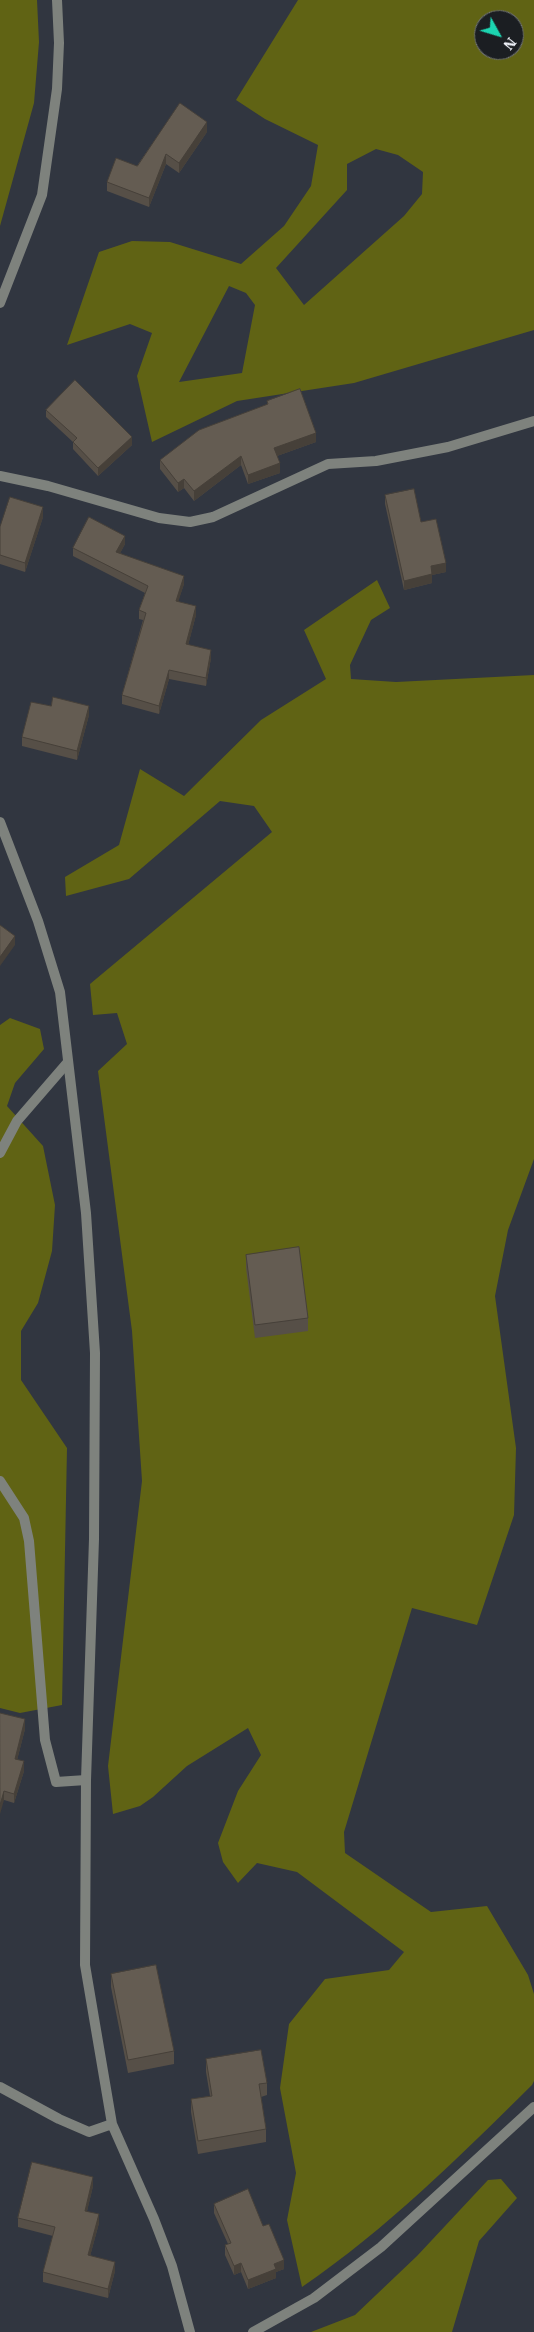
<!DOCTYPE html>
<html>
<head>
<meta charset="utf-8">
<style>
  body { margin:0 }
  #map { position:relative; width:534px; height:2332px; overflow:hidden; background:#313640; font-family:"IBM Plex Serif",serif }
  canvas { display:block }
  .north { position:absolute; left:474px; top:10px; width:50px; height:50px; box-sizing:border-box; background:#1b1e22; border:1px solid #707378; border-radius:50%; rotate:129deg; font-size:14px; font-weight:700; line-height:20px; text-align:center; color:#eff2f9 }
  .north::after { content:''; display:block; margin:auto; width:18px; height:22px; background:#1cd5b1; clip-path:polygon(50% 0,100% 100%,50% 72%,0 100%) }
</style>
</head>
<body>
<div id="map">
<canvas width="534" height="2332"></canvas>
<div class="north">N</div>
</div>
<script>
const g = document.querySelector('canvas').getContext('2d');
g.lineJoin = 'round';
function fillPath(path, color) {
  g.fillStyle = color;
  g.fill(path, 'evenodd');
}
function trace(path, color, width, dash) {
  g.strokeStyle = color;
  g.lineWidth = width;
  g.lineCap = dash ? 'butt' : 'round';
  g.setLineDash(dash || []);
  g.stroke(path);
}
fillPath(new Path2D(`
  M0,0H37L39,42L34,103L0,226Z
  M298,0H534V330L354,383L237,401L152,442L137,376L152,333L130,324L67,345L99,252L132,241L170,242L241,264L284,226L311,186L318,145L265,119L236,100ZM484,20H514V50H484ZM376,149L398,155L423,172L422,194L404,216L304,305L276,268L347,190V164ZM229,286L246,293L255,305L242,373L179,382Z
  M377,580L390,608L371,620L350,665L351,679L396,682L534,675V1159L508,1230L495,1296L516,1448L514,1515L477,1625L412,1608L344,1832L345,1853L431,1912L487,1906L528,1975L534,1994V2081L532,2085C459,2157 387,2229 302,2287L287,2220L296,2173L280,2088L289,2024L325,1979L389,1970L404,1952L297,1872L257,1863L238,1883L223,1862L218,1843L238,1791L261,1755L248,1728L187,1766L153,1797L140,1806L113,1814L108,1766L142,1481L132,1331L98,1071L127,1044L117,1013L93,1015L90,984L272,832L254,806L220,801L129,879L66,896L65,877L119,845L140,769L184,796L261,720L326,679L304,630Z
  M10,1018L40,1029L44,1049L15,1083L7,1106L43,1146L55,1205L52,1251L38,1303L21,1331V1380L67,1448L62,1705L20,1713L0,1708V1025Z
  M501,2179L517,2198L479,2241L452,2332H311L355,2315L417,2256L488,2180Z`), '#606314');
trace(new Path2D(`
  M0,1153L17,1121L68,1062
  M0,1481L24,1518L29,1541L45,1740L56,1782L86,1780`), '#7e827d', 10);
trace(new Path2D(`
  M0,303L42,195L57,89L59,43L57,0
  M0,476L48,486L159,518L190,522L213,517L328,464L376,461L448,447L534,421
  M0,822L38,921L60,992L86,1213L95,1353L94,1539L86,1780L85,1965L112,2124L154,2219L172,2266L190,2332
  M0,2087L59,2119L89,2132L112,2124
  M253,2332L314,2298L381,2247L534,2107`), '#7e827d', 10);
fillPath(new Path2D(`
  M207,132L179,173L166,164L149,207L107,191V182L137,166Z
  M267,401L316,442L277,456L280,473L248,484L241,465L194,501L184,488L178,492L160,469V460L267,405Z
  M46,410L132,445L98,476L73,449V442L46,417Z
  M385,495L421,522L446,572L432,575V583L404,590L385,504Z
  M43,517L25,572L0,564V527Z
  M125,544L120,553L184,584L178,601L196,615L188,645L211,658L206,686L169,679L159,714L122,704V695L143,620L139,619V610L145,593L73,556V548Z
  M51,706L89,715L77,760L22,746V737Z
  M246,1255L308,1318V1331L255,1338L246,1268Z
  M0,1713L25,1729L17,1760L24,1771L14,1803L4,1800Z
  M111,1974L174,2051V2064L128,2073L111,1987Z
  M206,2059L267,2083V2095L261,2097L266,2129V2142L198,2154L191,2112V2099L210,2096L206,2072Z
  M93,2186L87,2211L99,2223L90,2256L115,2271L108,2298L43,2282V2272L53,2236L18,2227V2218Z
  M214,2204L263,2226L284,2269L276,2272V2278L248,2289L241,2272L234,2275L225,2255V2245L228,2244L214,2213Z`), '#564f47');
fillPath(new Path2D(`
  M207,122V132L179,173V163Z
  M166,154V164L149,207V198Z
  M316,433V442L274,457V448Z
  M132,437V445L98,476V468Z
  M241,456V465L194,501V491Z
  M280,463V473L248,484V475Z
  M184,479V488L178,492V483Z
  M43,507V517L25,572V563Z
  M125,536V544L116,561V552Z
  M446,563V572L432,575V583L404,590V581L431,566Z
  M184,576V584L176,609V601Z
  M196,606V615L186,653V644Z
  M211,650V658L206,686V678Z
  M169,670V679L159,714V706Z
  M89,706V715L77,760V751Z
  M15,936V945L0,966V957Z
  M25,1719V1729L15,1768V1759Z
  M24,1761V1771L14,1803V1794Z
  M4,1791V1800L0,1814V1805Z
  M93,2177V2186L85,2220V2211Z
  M99,2214V2223L88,2264V2255Z
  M284,2260V2269L276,2272V2278L248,2289V2280L274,2264Z
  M115,2262V2271L108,2298V2289Z
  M241,2263V2272L234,2275V2266Z`), '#464039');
const building = new Path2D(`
  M180,103L207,122L179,163L166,154L149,198L107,182L116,158L137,166Z
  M75,380L132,437L98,468L73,442L77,438L46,410Z
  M300,389L316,433L274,448L280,463L248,475L241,456L194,491L184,479L178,483L160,460L199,430L268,404L267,401Z
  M414,489L421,522L436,519L446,563L431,566L432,574L404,581L385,495Z
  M10,497L43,507L25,563L0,555V527Z
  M89,517L125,536L116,552L184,576L176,601L196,606L186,644L211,650L206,678L169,670L159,706L122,695L146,613L139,610L148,586L73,548Z
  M53,697L89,706L77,751L22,737L31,702L51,706Z
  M0,925L15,936L0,957Z
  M299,1247L308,1318L255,1325L246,1255Z
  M0,1713L25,1719L15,1759L24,1761L14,1794L4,1791L0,1805Z
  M156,1965L174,2051L128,2060L111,1974Z
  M261,2050L267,2083L259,2084L266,2129L198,2141L191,2099L212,2096L206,2059Z
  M32,2162L93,2177L85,2211L99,2214L88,2255L115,2262L108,2289L43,2272L55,2227L18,2218Z
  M248,2189L263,2226L269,2224L284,2260L274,2264L276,2269L248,2280L241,2263L234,2266L225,2245L231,2243L214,2204Z`);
fillPath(building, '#645c52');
trace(building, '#464039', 1);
</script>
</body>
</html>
